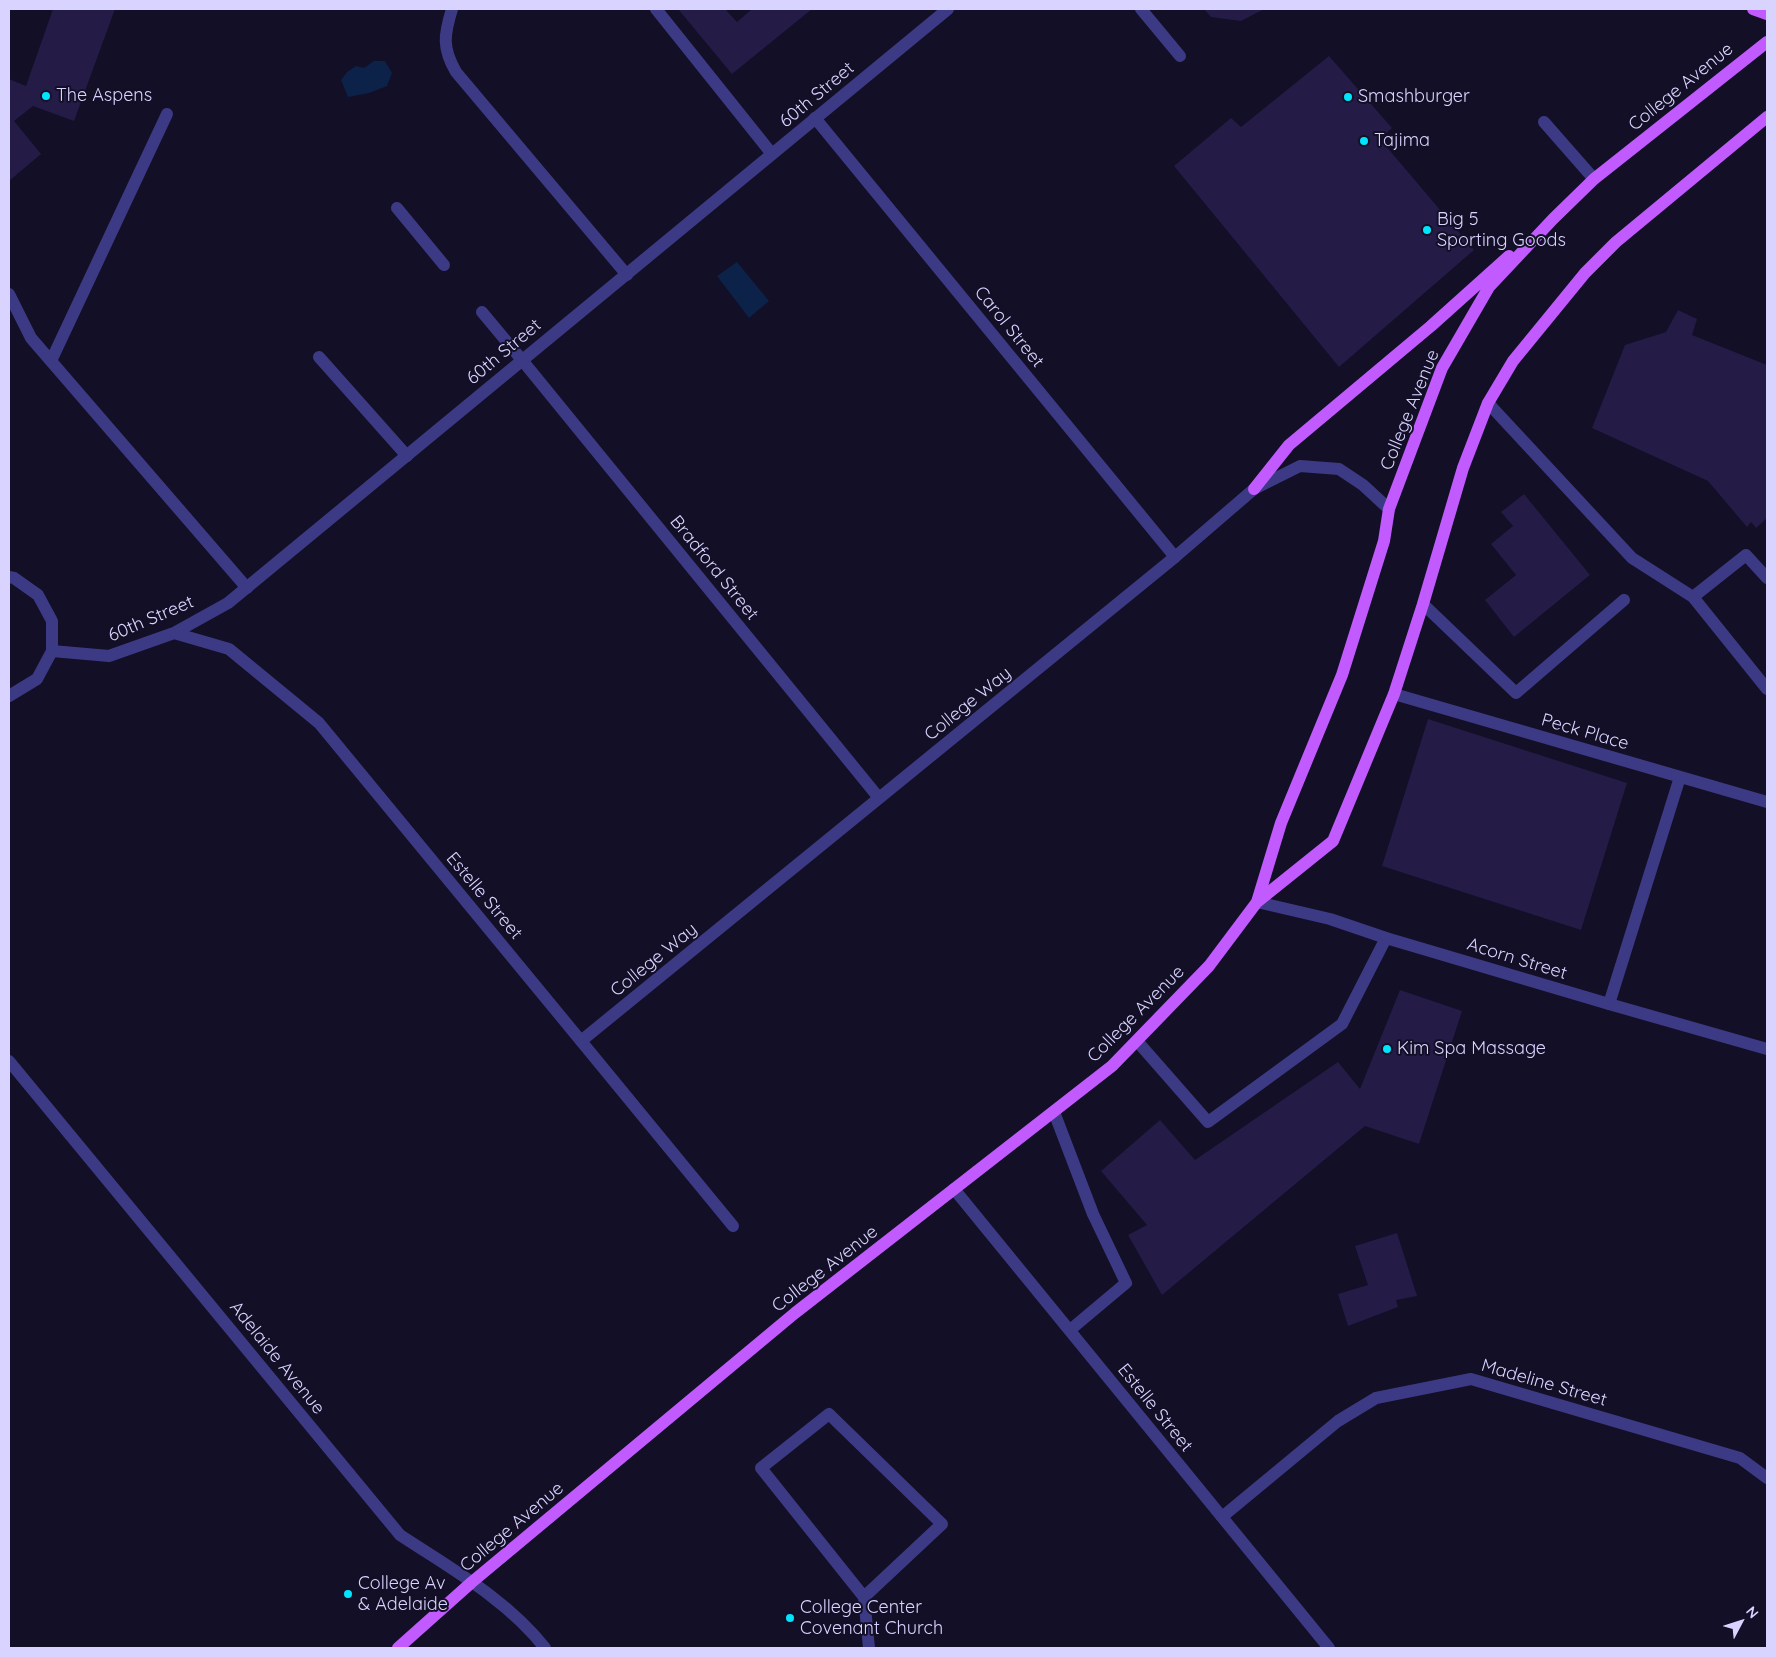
<!DOCTYPE html>
<html>
<head>
<meta charset="utf-8">
<style>
  body { margin:0 }
  #map { position:relative; width:1776px; height:1657px; overflow:hidden; background:#130f26; font-family:Quicksand,sans-serif }
  canvas { display:block }
  .frame { position:absolute; inset:0; border:10px solid #d9d4ff; pointer-events:none }
  .north { position:absolute; left:1716px; top:1597px; width:50px; height:50px; -webkit-text-stroke:4px #130f26; paint-order:stroke; rotate:50deg; font-size:14px; font-weight:700; line-height:20px; text-align:center; color:#d9d4ff }
  .north::after { content:''; display:block; margin:auto; width:18px; height:22px; background:#d9d4ff; clip-path:polygon(50% 0,100% 100%,50% 72%,0 100%) }
</style>
</head>
<body>
<div id="map">
<canvas width="1776" height="1657"></canvas>
<div class="frame"></div>
<div class="north">N</div>
</div>
<script>
const g = document.querySelector('canvas').getContext('2d');
g.lineJoin = 'round';
function fillPath(path, color) {
  g.fillStyle = color;
  g.fill(path, 'evenodd');
}
function trace(path, color, width, dash) {
  g.strokeStyle = color;
  g.lineWidth = width;
  g.lineCap = dash ? 'butt' : 'round';
  g.setLineDash(dash || []);
  g.stroke(path);
}
function drawText(font, color, halo, rows, align = 'center') {
  g.font = font + ' Quicksand,sans-serif';
  g.lineWidth = 4;
  g.setLineDash([]);
  g.textBaseline = 'middle';
  g.strokeStyle = halo;
  g.fillStyle = color;
  for (const [text, x, y, turn = 0] of rows) {
    g.save();
    g.translate(x, y);
    g.rotate((+turn || 0) * Math.PI / 180);
    g.textAlign = isNaN(turn) ? turn : align;
    if (halo) g.strokeText(text, 0, 0);
    g.fillText(text, 0, 0);
    g.restore();
  }
}
fillPath(new Path2D(`
  M374,61H385L392,73L387,86L369,93L348,97L341,80L347,72L356,66L364,68Z
  M737,262L769,301L749,318L717,276Z`), '#0c2248');
fillPath(new Path2D(`
  M53,9H115L74,121L33,106L14,121L41,154L9,181V79L26,86Z
  M678,9H725L737,22L752,9H812L732,74Z
  M1204,9H1264L1241,21L1211,17Z
  M1329,56L1392,128L1380,139L1474,250L1339,367L1174,166L1231,118L1241,127Z
  M1678,310L1697,319L1692,335L1767,365V518L1756,528L1751,522L1747,527L1708,481L1592,428L1625,345L1666,332Z
  M1524,494L1590,575L1514,637L1485,600L1516,575L1491,544L1513,526L1501,512Z
  M1428,719L1627,783L1581,930L1382,866Z
  M1400,990L1462,1011L1419,1144L1365,1126L1162,1295L1128,1235L1147,1225L1101,1171L1160,1120L1195,1160L1338,1062L1360,1089Z
  M1397,1233L1417,1296L1396,1300L1398,1307L1348,1326L1338,1294L1368,1285L1355,1246Z`), '#241b47');
trace(new Path2D(`
  M452,9C444,35 442,48 456,72L627,275
  M656,9L772,154
  M1141,9L1180,56
  M1544,122L1594,179
  M397,208L444,265
  M9,294L31,338L247,588
  M482,312L522,360
  M319,357L407,456
  M51,361L167,114
  M1488,403L1632,558L1693,597L1767,689
  M1693,597L1746,555L1767,578
  M1423,604L1516,693L1624,600
  M1394,694L1767,802
  M1609,1004L1680,777
  M1137,1041L1208,1122L1342,1024L1386,938
  M1054,1112L1093,1214L1126,1283L1070,1330
  M864,1597L942,1524L829,1414L761,1468L864,1597L869,1648`), '#3d3a85', 12);
trace(new Path2D(`
  M815,118L1175,557
  M522,360L879,798
  M581,1041L733,1226
  M9,1061L400,1535C450,1568 508,1600 545,1648
  M1222,1517L1338,1421L1376,1398L1471,1379L1740,1458L1767,1478`), '#3d3a85', 12);
trace(new Path2D(`
  M9,577L14,578L38,595L52,621V651L37,679L9,696
  M174,633L229,649L319,723L581,1041L1175,557L1254,489L1300,466L1339,469L1363,485L1389,509
  M52,651L109,656L174,633L228,603L948,9
  M1257,902L1330,919L1386,938L1609,1004L1767,1049
  M954,1189L1329,1648`), '#3d3a85', 12);
trace(new Path2D(`
  M1753,9L1767,14
  M1254,489L1289,445L1431,326L1509,256
  M1257,902L1281,823L1342,675L1384,541L1389,509L1442,368L1489,287L1553,219L1594,179L1767,42
  M398,1648L472,1582L795,1313L1112,1066L1209,966L1257,902L1333,841L1394,694L1423,604L1463,468L1488,403L1513,361L1585,273L1616,242L1767,117`), '#c25bff', 12);
for (const [x, y, r, color] of [
  [46,96,5,"#00e5ff"],
  [1348,97,5,"#00e5ff"],
  [1364,141,5,"#00e5ff"],
  [1427,230,5,"#00e5ff"],
  [1387,1049,5,"#00e5ff"],
  [348,1594,5,"#00e5ff"],
  [790,1618,5,"#00e5ff"]
]) {
  const dot = new Path2D();
  dot.arc(x, y, r, 0, 2 * Math.PI);
  g.fillStyle = color;
  g.fill(dot);
  trace(dot, '#130f26', 2);
}
drawText('18px', '#d9d4ff', '#130f26', [
  ["College Avenue",1681,87,-39],
  ["60th Street",817,95,-40],
  ["Carol Street",1009,327,51],
  ["60th Street",504,352,-40],
  ["College Avenue",1410,410,-68],
  ["Bradford Street",714,568,51],
  ["60th Street",151,619,-23],
  ["College Way",968,704,-39],
  ["Peck Place",1585,732,16],
  ["Estelle Street",484,896,50],
  ["Acorn Street",1517,959,17],
  ["College Way",654,960,-39],
  ["College Avenue",1136,1014,-45],
  ["College Avenue",825,1269,-38],
  ["Adelaide Avenue",277,1358,51],
  ["Madeline Street",1544,1383,16],
  ["Estelle Street",1155,1408,51],
  ["College Avenue",512,1527,-40]
]);
drawText('18px', '#d9d4ff', '#130f26', [
  ["The Aspens",56,96],
  ["Smashburger",1358,97],
  ["Tajima",1374,141],
  ["Big 5",1437,220],
  ["Sporting Goods",1437,241],
  ["Kim Spa Massage",1397,1049],
  ["College Av",358,1584],
  ["& Adelaide",358,1605],
  ["College Center",800,1608],
  ["Covenant Church",800,1629]
], 'left');
</script>
</body>
</html>
